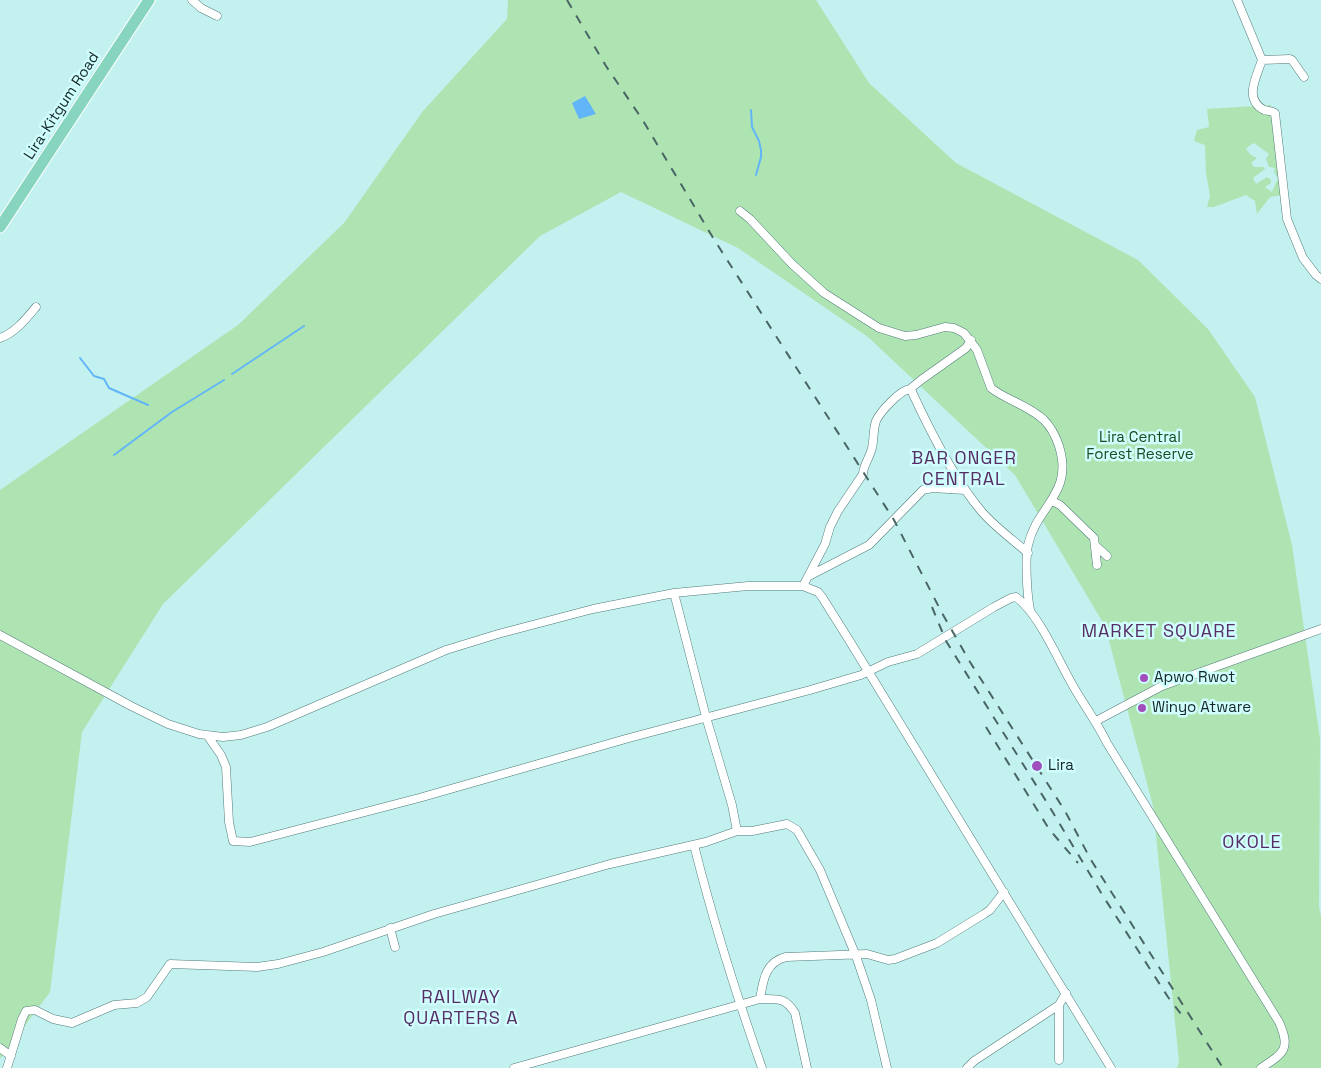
<!DOCTYPE html>
<html>
<head>
<meta charset="utf-8">
<style>
  body { margin:0 }
  canvas { display:block; background:#c3f1f0 }
</style>
</head>
<body>
<canvas width="1321" height="1068"></canvas>
<script>
const g = document.querySelector('canvas').getContext('2d');
g.lineJoin = 'round';
function fillPath(path, color) {
  g.fillStyle = color;
  g.fill(path, 'evenodd');
}
function trace(path, color, width, dash) {
  g.strokeStyle = color;
  g.lineWidth = width;
  g.lineCap = dash ? 'butt' : 'round';
  g.setLineDash(dash || []);
  g.stroke(path);
}
function drawText(font, color, halo, rows, align = 'center') {
  g.font = font + ' "Space Grotesk",sans-serif';
  g.lineWidth = 5;
  g.setLineDash([]);
  g.textBaseline = 'middle';
  g.strokeStyle = halo;
  g.fillStyle = color;
  for (const [text, x, y, turn = 0] of rows) {
    g.save();
    g.translate(x, y);
    g.rotate((+turn || 0) * Math.PI / 180);
    g.textAlign = isNaN(turn) ? turn : align;
    if (halo) g.strokeText(text, 0, 0);
    g.fillText(text, 0, 0);
    g.restore();
  }
}
fillPath(new Path2D(`
  M508,0H816L869,83L956,163L1138,260L1208,329L1255,397L1292,545L1320,739L1319,907L1321,916V1068H1177L1179,1061L1153,806L1105,626L1015,475L868,337L738,248L621,192L540,236L163,604L82,732L50,992L0,1059V490L238,325L344,223L423,111L507,19Z
  M1271,105L1282,195L1270,197L1257,214L1255,201L1246,195L1214,207H1207L1210,196L1206,173L1205,145L1194,141L1197,130L1209,127L1207,109ZM1254,143L1269,154L1266,159L1269,167L1275,168L1274,172L1278,178L1272,192L1265,187L1271,183V180L1267,177L1256,184L1253,178L1265,169L1264,167H1254L1251,163L1257,158L1251,155L1246,149L1250,145Z`), '#aee4b1');
fillPath(new Path2D(`
  M585,96L596,114L579,119L572,103Z`), '#62b6f7');
trace(new Path2D(`
  M751,110L752,127L759,141L761,150V157L756,175
  M80,358L94,376L104,379L109,388L148,405
  M232,374L304,326
  M114,455L172,412L224,380`), '#62b6f7', 2);
const minor = new Path2D(`
  M192,0L201,8L217,16
  M1237,0L1262,60C1257,76 1243,99 1264,110C1268,111 1272,111 1275,113L1287,219L1303,258L1316,275L1321,279
  M1262,60L1290,59L1292,60L1304,77
  M740,211L750,219L792,264L824,293L879,328L905,336L916,335L945,327L954,328L964,333L977,350L991,388C1006,400 1028,405 1044,420C1051,427 1056,437 1059,446C1074,494 1037,505 1028,545C1025,561 1027,594 1030,610
  M0,338C15,333 26,319 36,307
  M910,389L921,380L966,348L971,340
  M1052,501L1060,505L1094,538L1097,565
  M1096,546L1107,556
  M809,576L869,545L923,490L932,488L965,490
  M803,586L825,544L830,527L838,511L863,474C863,466 870,457 872,448C874,439 873,430 876,421C880,412 900,390 910,389L912,392C930,431 954,479 982,512C994,526 1013,540 1028,553
  M0,635L131,706L168,724L199,734L223,737L241,735L267,727L446,650L498,634L593,609L674,593L748,586H803L818,592L822,597L849,640L1111,1068
  M1096,721L1162,686L1321,629
  M207,735L221,755L226,767L229,822L233,841L250,842L419,798L629,738L810,690L861,675L888,662L917,654L994,607L1011,598L1016,597C1039,614 1057,658 1072,684C1083,704 1097,722 1107,743L1279,1022C1291,1049 1284,1053 1261,1068
  M737,831H752L787,824L797,830L820,870L856,956L871,1000L887,1068
  M694,845C713,921 736,994 762,1068
  M390,928L395,947
  M760,999C778,999 785,997 795,1013L807,1068
  M0,1048L11,1056
  M1059,1060V1005L1066,993
  M7,1068L22,1019L26,1011L35,1010L53,1019L72,1023L114,1005L137,1003L147,997L170,964L257,967L278,964L323,952L434,914L610,864L706,842L737,831L732,805L706,717L674,593
  M514,1068L760,999C763,981 765,962 786,957L867,954L888,960L895,959L937,943L984,914L990,910L1004,892
  M967,1068L974,1061L1059,1005`);
const primary = new Path2D(`
  M0,227L149,0`);
trace(minor, '#507b7a', 9);
trace(primary, '#fff', 13);
trace(minor, '#fff', 8);
trace(primary, '#87d4bf', 11);
trace(new Path2D(`
  M567,0L606,66L642,119L715,241L894,520L942,613L970,662L1065,811L1091,860L1223,1068
  M932,607L946,641L1046,801L1103,896L1168,997L1184,1018
  M986,727L1049,829L1078,863`), '#4a6565', 2, [9, 9]);
for (const [x, y, r, color] of [
  [1144,678,5,"#a24fbe"],
  [1142,708,5,"#a24fbe"],
  [1037,766,6,"#a24fbe"]
]) {
  const dot = new Path2D();
  dot.arc(x, y, r, 0, 2 * Math.PI);
  g.fillStyle = color;
  g.fill(dot);
  trace(dot, '#d0fefe', 2);
}
drawText('15px', '#142626', '#d0fefe', [
  ["Lira-Kitgum Road",62,106,-57]
]);
drawText('15px', '#164c1f', '#d0fefe', [
  ["Lira Central",1140,438],
  ["Forest Reserve",1140,455]
]);
drawText('15px', '#142626', '#d0fefe', [
  ["Apwo Rwot",1154,678],
  ["Winyo Atware",1152,708],
  ["Lira",1048,766]
], 'left');
g.letterSpacing = '1px';
drawText('18px', '#562e64', '#d0fefe', [
  ["BAR ONGER",964,459],
  ["CENTRAL",964,480],
  ["MARKET SQUARE",1159,632],
  ["OKOLE",1252,843],
  ["RAILWAY",461,998],
  ["QUARTERS A",461,1019]
]);
g.letterSpacing = '0px';
</script>
</body>
</html>
